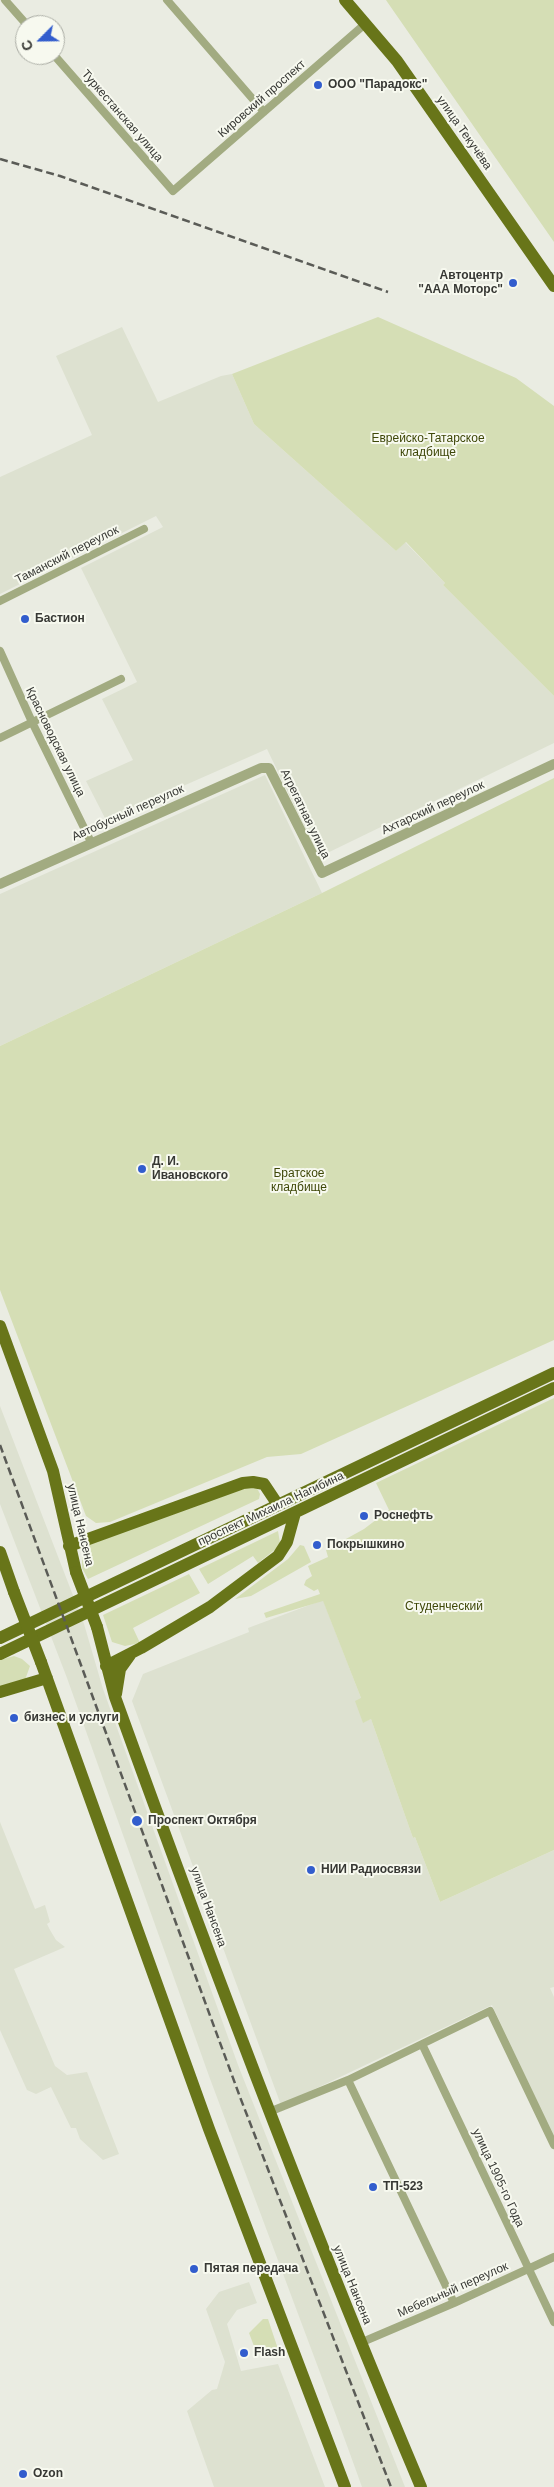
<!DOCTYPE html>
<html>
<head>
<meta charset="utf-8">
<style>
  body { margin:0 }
  #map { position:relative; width:554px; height:2487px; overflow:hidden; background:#eaece2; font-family:Helvetica,sans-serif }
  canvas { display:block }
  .north { position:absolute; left:15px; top:15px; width:50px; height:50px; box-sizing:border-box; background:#f7f9ef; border:1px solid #aaaca4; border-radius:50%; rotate:247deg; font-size:14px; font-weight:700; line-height:20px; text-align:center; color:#373834 }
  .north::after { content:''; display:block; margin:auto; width:18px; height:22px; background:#325dcd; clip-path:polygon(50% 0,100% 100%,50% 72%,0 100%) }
</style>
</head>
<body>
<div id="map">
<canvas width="554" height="2487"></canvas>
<div class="north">С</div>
</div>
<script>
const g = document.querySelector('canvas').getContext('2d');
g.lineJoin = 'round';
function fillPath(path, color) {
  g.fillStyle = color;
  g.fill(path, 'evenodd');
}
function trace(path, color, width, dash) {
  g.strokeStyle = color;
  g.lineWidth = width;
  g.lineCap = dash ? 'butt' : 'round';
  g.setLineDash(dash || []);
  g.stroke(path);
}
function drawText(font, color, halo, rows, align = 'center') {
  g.font = font + ' Helvetica,sans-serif';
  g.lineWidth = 4;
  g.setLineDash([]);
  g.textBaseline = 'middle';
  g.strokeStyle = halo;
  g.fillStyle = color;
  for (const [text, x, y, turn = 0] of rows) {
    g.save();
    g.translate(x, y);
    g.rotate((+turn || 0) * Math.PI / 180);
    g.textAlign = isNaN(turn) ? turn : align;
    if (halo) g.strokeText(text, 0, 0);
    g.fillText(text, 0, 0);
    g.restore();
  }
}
fillPath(new Path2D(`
  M122,327L158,402L221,376L232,374L254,424L396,551L405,542L445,583L443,585L554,696V743L319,857L267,749L106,820L86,781L133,760L102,699L137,682L81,568L163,527L156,516L0,594V477L92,435L56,356Z
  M265,775L322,893L0,1046V894Z
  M0,1406L84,1624L103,1689L238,2065L405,2487H362L337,2418L209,2076L67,1678L0,1504Z
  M323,1600L361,1698L363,1722L371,1719L413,1838L415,1837L440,1902L554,1850V1987L550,1988L554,1997V2138L492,2005L281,2105L132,1701L143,1674L249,1632L248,1628Z
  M0,1822L35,1909L45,1905L50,1922L47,1924L50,1930L56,1940L65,1947L14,1969L55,2066L67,2075L87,2072L119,2154L103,2160L80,2139L76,2128H71L51,2087L36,2094L27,2090L0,2030Z
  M249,2282L257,2303L237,2310L227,2324L241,2371L278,2364L325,2487H214L187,2411L212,2390L217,2389L225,2362L206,2309L219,2292Z`), '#dde1d0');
fillPath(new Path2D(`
  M386,0H554V242L388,3Z
  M378,317L516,378L554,406V696L443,585L445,583L406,542L396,551L254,424L232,374Z
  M554,778V1340L301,1454L267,1457L110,1522L96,1523L86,1516L0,1290V1046L322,893Z
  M554,1398V1850L440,1902L415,1837L413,1838L371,1719L363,1723L355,1701L361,1698L323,1601L266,1618L264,1613L320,1594L318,1589L314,1591L304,1585L306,1580L312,1576L308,1566L328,1557L326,1550L364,1529L389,1510L376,1483Z
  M248,1485L256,1486L260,1494L259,1499L88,1579L82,1568V1552L92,1542Z
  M278,1531L280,1543L277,1548L258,1563L253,1556L208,1584L199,1569Z
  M300,1545L304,1546L311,1562L251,1596L235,1599L288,1559Z
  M189,1574L200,1593L133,1628L140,1643L125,1646L112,1642L103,1615Z
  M14,1656L22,1659L30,1666L25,1680L0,1688V1660Z
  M263,2319H268L278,2349L272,2355L257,2354L249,2333Z`), '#d5deb5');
trace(new Path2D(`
  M5,0L27,25
  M167,0L264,112
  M54,55L173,191L365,24
  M0,601L144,529
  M0,651L32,722L91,842
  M0,738L121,679
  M422,2044L554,2322
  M348,2080L454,2303
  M269,2112L348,2080L490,2011L554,2145
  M360,2343L454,2303L554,2257`), '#a2ab81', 8);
trace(new Path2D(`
  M0,884L261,768H269L322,873L554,764`), '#a2ab81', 10);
trace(new Path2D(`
  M345,0L397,61L554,286
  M0,1326L53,1471L76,1572
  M69,1546L243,1483L253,1482L264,1484L278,1505
  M0,1552L14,1592
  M97,1627L115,1697C211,1963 311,2227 421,2487
  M0,1638L554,1373
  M0,1654L554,1388
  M41,1662L209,2129L345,2487
  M106,1666L141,1648L210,1607L278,1556L287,1542L295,1513
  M0,1692L47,1678
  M116,1694L120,1669L130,1655`), '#687519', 12);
trace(new Path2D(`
  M0,159L60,176L388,292
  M0,1445L240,2097L391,2487`), '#5a5b56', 2.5, [8, 4]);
trace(new Path2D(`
  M76,1572L97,1627
  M14,1592L41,1662`), '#687519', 12);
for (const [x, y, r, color] of [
  [318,85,5,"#325dcd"],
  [513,283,5,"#325dcd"],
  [25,619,5,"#325dcd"],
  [142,1169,5,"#325dcd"],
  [364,1516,5,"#325dcd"],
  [317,1545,5,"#325dcd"],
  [14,1718,5,"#325dcd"],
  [137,1821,6,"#325dcd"],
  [311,1870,5,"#325dcd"],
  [373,2187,5,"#325dcd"],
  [194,2269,5,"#325dcd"],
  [244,2353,5,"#325dcd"],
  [23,2474,5,"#325dcd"]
]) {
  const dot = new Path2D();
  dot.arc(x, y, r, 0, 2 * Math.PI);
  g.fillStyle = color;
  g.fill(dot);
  trace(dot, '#f7f9ef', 2);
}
drawText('bold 12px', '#373834', '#f7f9ef', [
  ["ООО \"Парадокс\"",328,85],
  ["Автоцентр",503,276,"right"],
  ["\"ААА Моторс\"",503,290,"right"],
  ["Бастион",35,619],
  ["Д. И.",152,1162],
  ["Ивановского",152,1176],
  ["Роснефть",374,1516],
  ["Покрышкино",327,1545],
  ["бизнес и услуги",24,1718],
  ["Проспект Октября",148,1821],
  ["НИИ Радиосвязи",321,1870],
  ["ТП-523",383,2187],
  ["Пятая передача",204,2269],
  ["Flash",254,2353],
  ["Ozon",33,2474]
], 'left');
drawText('12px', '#373834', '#f7f9ef', [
  ["Кировский проспект",262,99,-41],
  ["Туркестанская улица",122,116,49],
  ["улица Текучёва",464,133,55],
  ["Таманский переулок",67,555,-27],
  ["Красноводская улица",55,742,64],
  ["Ахтарский переулок",433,808,-25],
  ["Автобусный переулок",128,813,-24],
  ["Агрегатная улица",305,814,64],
  ["проспект Михаила Нагибина",271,1509,-25],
  ["улица Нансена",80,1525,77],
  ["улица Нансена",208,1907,70],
  ["улица 1905-го Года",498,2178,65],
  ["улица Нансена",352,2285,68],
  ["Мебельный переулок",453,2290,-24]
]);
drawText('12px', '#3e4708', '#f7f9ef', [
  ["Еврейско-Татарское",428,439],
  ["кладбище",428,453],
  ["Братское",299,1174],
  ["кладбище",299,1188],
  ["Студенческий",444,1607]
]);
</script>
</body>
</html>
